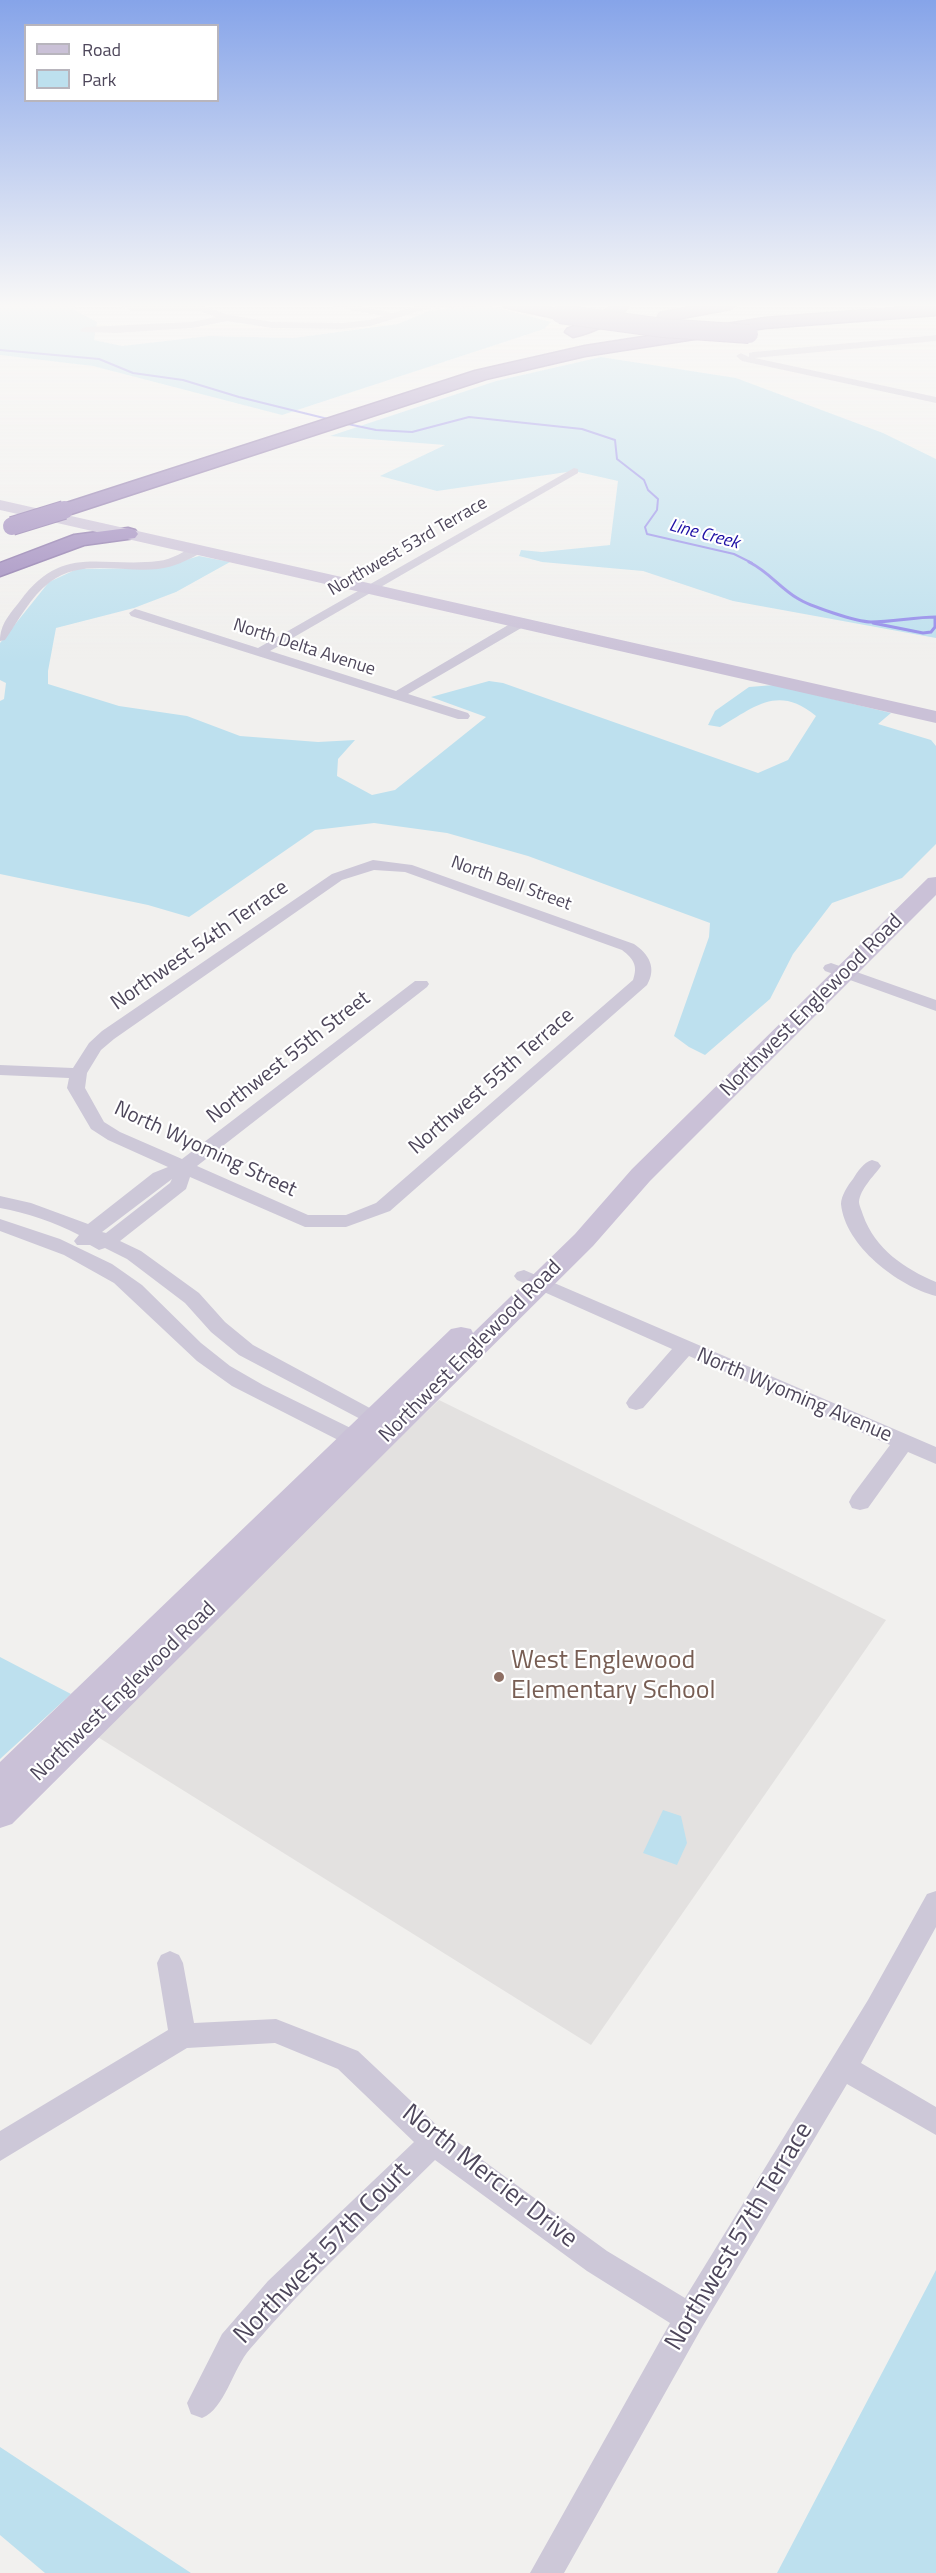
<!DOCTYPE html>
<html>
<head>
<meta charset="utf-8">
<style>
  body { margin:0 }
  #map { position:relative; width:936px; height:2573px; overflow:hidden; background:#f1f0ee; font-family:"Titillium Web",sans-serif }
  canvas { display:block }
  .legend { position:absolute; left:24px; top:24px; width:195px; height:78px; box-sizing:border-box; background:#fff; border:2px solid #b8b5bd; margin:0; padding:8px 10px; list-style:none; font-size:18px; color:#4e475b }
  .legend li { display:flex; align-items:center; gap:12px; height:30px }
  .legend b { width:30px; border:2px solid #b8b5bd }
</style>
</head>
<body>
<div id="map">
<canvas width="936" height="2573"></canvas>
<ul class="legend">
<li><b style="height:8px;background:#cac1d7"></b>Road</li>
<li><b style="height:16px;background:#bde0ee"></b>Park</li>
</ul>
</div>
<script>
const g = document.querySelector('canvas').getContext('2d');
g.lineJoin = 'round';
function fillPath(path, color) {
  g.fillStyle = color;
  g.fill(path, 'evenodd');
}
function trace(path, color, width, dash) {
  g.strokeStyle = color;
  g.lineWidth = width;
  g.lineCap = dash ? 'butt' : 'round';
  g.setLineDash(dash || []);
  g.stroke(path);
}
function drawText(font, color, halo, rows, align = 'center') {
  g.font = font + ' "Titillium Web",sans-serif';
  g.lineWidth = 4.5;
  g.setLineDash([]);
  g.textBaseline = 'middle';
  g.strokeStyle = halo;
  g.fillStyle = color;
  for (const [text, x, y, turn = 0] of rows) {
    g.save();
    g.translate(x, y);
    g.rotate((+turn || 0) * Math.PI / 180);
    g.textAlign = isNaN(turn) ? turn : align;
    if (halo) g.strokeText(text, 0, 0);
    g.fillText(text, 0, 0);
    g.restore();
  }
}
fillPath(new Path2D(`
  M439,1400L886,1620L591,2045L93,1734Z`), '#e3e1e0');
fillPath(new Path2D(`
  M0,304H76L74,310L97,322L94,340L122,346L209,336L293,338L398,324L429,311L486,305L551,322L544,329L282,415L93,366L0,355Z
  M601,357L736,378L883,433L936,459V638L733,601L643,571L542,562L519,556L521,550L542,552L610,545L618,481L574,471L437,491L380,476L445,445L330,436L496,381Z
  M199,556L230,562L176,592L134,608L56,628L48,671V684L119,706L187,716L240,736L318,742L355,740L338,759L337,776L372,795L395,790L486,717L431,697L489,681L503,683L758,773L788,760L816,716C778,685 756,706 720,727L708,725L715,711L749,687L774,685L891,713L878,724L931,740L936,746V844L902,878L832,903L793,954L770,999L705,1055L689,1047L674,1036L709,937L710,923L528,856L447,833L374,823L315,830L189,917L148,905L0,874V701L4,699L6,683L0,680V643L49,582L77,569L158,568Z
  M0,1657L71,1694L0,1759Z
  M663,1810L681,1816L687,1843L677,1865L643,1853Z
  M936,2270V2573H777Z
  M0,2447L191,2573H45L0,2535Z`), '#bde0ee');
trace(new Path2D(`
  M0,350L99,359L133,373L183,380L239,397L332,420
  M343,423L376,430L412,432L469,417L582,429L615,440L617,459L644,480L648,490L658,499L657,510L645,527L647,534L734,554L752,563`), '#938bea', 2);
trace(new Path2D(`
  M749,562C769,572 779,587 797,598C809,606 857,622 871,622C893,622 914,617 936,617
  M873,623L923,633L931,632L935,627V618`), '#938bea', 3);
const highway = new Path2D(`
  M502,304H532L566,311L568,314L560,319L504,307Z
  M614,304H630C617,322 594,332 573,337L565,332L567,329L594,318Z
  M707,304H738L730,309L666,321L658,316L660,313Z
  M936,305V315L765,328L585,356L486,379L71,514H57L54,510L57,506L475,371L585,346L765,318Z
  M128,528L135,530L138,534L135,538L84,545L0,576V563L74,535Z`);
trace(highway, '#8872a8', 3);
fillPath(new Path2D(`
  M117,304L200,305L229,315L272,322L343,323L369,320L384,316L334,307L330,304H348L394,313L423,304H473L468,307L426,309L370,326L343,329L272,328L227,321L192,328L117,333L82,332L80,330L85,327L192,322L216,317L199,311H131Z
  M936,335V341L755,358L936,397V403L742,361L736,356L741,353L749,357V353L753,352Z
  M574,468L578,469V473L270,651L396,691L515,621H523L525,624L523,627L408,694L468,713L470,716L468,719H458L131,616L129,613L135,609L139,610L258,648Z
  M197,546L201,547V553C188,560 174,567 158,569C122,573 82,558 50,582C31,596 18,621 5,640L0,641C0,624 10,614 20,601C62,543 100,568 158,561C173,560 184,550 197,546Z
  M373,860L412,865L634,944C649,954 657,968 647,985L390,1211L346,1227H305L190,1177L186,1189L120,1241L141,1251L199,1293L225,1322L253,1345L392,1420L395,1425L392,1430L385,1432L239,1355L211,1332L185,1303L127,1259L105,1248L99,1250L90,1245H77L74,1241L79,1235C54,1222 27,1213 0,1208V1196L31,1203L88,1224L153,1173L168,1167L108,1140L91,1129L67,1088L69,1078L0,1075V1065L73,1068L89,1043L102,1031L332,874ZM374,870L405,872L622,950C634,959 638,966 633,980L376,1203L346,1215H308L197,1166L427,987L429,984L427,981H415L182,1159L120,1132L104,1122L85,1088L87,1073L101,1050L114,1039L342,880ZM172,1179L170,1183L106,1233L102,1232Z
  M831,963L936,1000V1011L825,971L823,968L825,965Z
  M872,1160L878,1162L881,1166C874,1176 860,1189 859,1202C859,1205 862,1211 863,1215C875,1249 905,1269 936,1282V1296C898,1286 845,1246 841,1204C841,1196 848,1185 853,1179C858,1171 863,1163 872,1160Z
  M0,1219L60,1239L112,1264L142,1285L201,1343L230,1366L263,1385L371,1438L375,1443L371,1448L364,1450L346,1444L232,1386L197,1361L114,1283L64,1255L0,1231Z
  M524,1270L936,1447V1464L908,1452L868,1508L860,1510L852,1508L849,1502L852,1496L890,1445L689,1356L643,1408L636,1410L629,1408L626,1403L629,1398L672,1349L517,1280L514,1276L517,1272Z
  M936,1891V1927L861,2063L936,2107V2135L847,2084L701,2329L564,2573H530L670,2323L587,2271L435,2160C372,2222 307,2282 250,2349C233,2368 225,2409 202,2418L191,2414L187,2403L222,2334L268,2281L414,2142L338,2069L275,2043L187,2048L0,2161V2131L168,2030L157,1963L161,1955L170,1951L179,1955L183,1963L194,2023L276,2019L358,2051L444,2132L607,2251L685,2298L868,2000L927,1894Z`), '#cdc8d8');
fillPath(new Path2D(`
  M0,500L936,711V723L0,510Z
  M936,877V895L650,1181L593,1246L12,1824L0,1828V1762L451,1329L461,1327L471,1329L473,1333L575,1234L632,1169L928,878Z`), '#cac1d7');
fillPath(highway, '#9c86bc');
const highwayBridge = new Path2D(`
  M560,314L663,328L749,334
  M12,526L64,510`);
trace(highwayBridge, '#8872a8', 20, []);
trace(highwayBridge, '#9c86bc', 18);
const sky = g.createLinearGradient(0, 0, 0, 664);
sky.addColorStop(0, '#86a4e9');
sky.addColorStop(0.46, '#f9f8f7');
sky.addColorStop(1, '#f9f8f700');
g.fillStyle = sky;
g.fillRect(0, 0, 936, 664);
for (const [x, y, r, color] of [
  [499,1677,6,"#8d6e63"]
]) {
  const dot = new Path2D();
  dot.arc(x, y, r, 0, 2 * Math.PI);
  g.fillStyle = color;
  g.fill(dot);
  trace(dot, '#fff', 2);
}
drawText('italic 18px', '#1d0fa5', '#fff', [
  ["Line Creek",704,535,15]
]);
drawText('18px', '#4e475b', '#fff', [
  ["Northwest 53rd Terrace",408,547,-30],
  ["North Delta Avenue",304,648,18],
  ["North Bell Street",511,884,20]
]);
drawText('21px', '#4e475b', '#fff', [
  ["Northwest 54th Terrace",200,946,-35],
  ["Northwest Englewood Road",812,1006,-45],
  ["Northwest 55th Street",289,1058,-38],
  ["Northwest 55th Terrace",492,1082,-41],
  ["North Wyoming Street",205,1150,25],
  ["Northwest Englewood Road",471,1352,-45],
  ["North Wyoming Avenue",794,1396,23],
  ["Northwest Englewood Road",124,1692,-44]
]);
drawText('26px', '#785e54', '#fff', [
  ["West Englewood",511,1662],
  ["Elementary School",511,1692]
], 'left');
drawText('26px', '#4e475b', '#fff', [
  ["North Mercier Drive",489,2177,38],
  ["Northwest 57th Terrace",740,2237,-59],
  ["Northwest 57th Court",323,2254,-46]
]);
</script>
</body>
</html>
